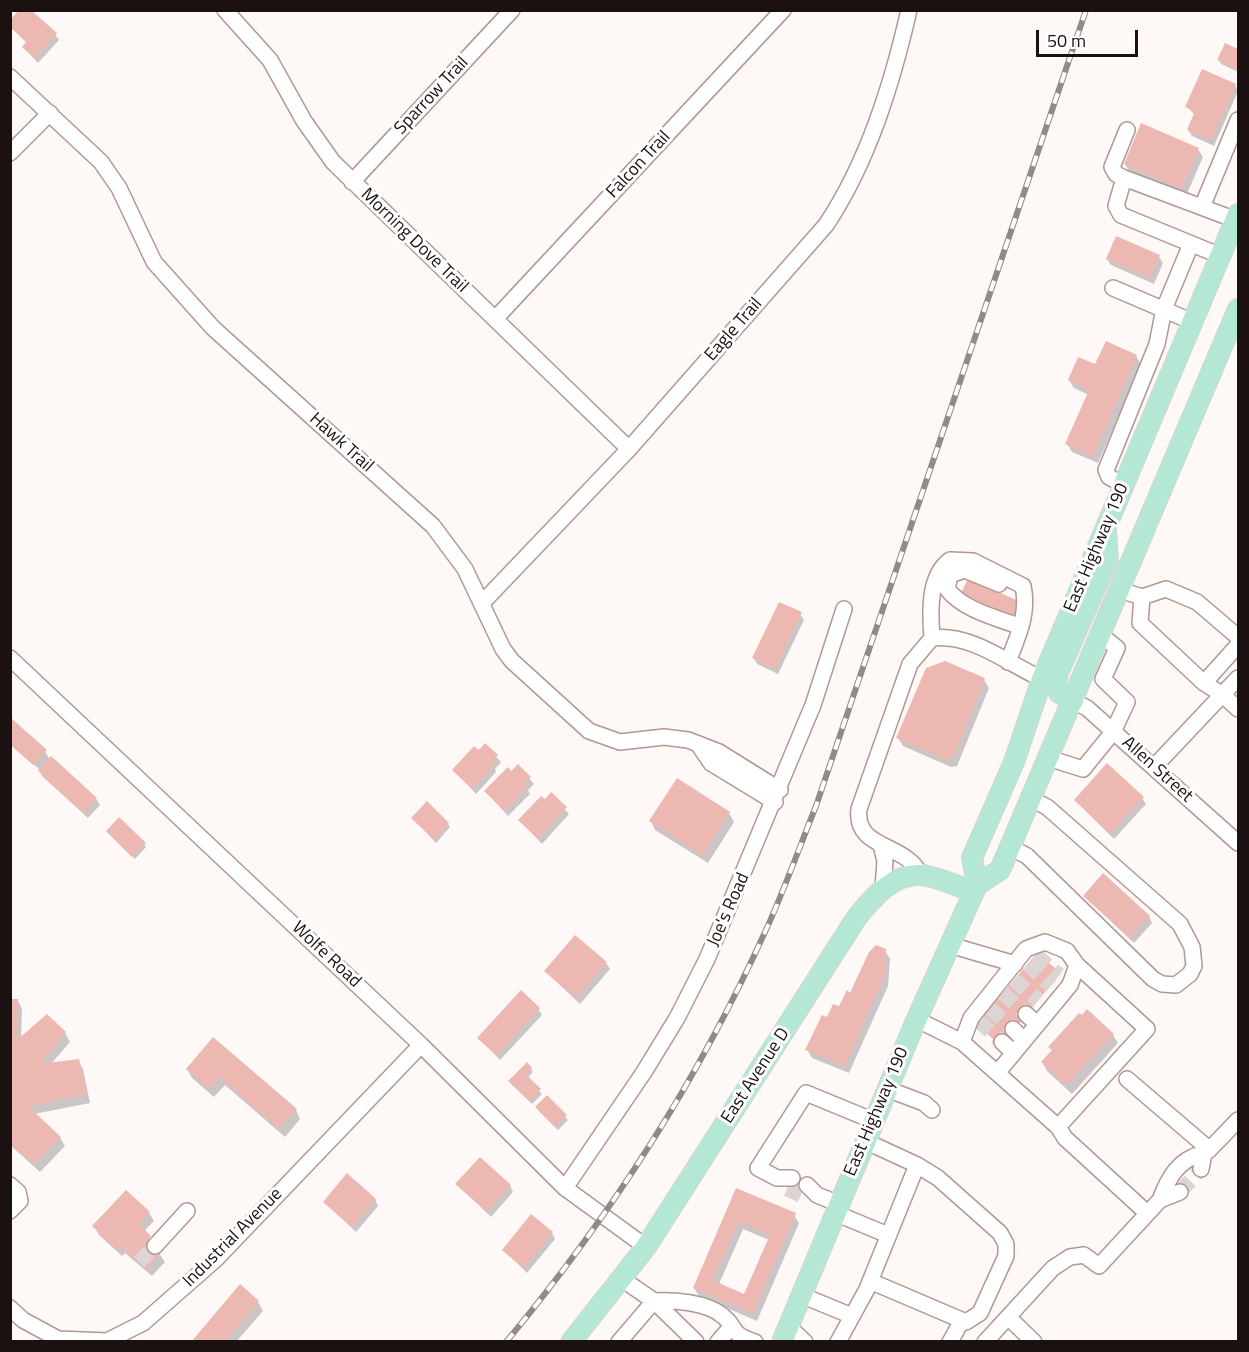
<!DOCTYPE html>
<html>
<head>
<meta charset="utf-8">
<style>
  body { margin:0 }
  #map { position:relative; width:1249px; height:1352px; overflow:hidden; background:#fef8f7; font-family:"Titillium Web",sans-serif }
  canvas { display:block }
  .frame { position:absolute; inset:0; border:12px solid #1a1110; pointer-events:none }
  .scale { position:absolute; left:1036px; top:30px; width:102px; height:27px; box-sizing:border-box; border:3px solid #1a1110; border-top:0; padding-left:8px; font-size:18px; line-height:21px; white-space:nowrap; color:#1a1110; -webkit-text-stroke:4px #fff; paint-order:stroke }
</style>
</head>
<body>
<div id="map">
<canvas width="1249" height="1352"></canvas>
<div class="frame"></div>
<div class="scale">50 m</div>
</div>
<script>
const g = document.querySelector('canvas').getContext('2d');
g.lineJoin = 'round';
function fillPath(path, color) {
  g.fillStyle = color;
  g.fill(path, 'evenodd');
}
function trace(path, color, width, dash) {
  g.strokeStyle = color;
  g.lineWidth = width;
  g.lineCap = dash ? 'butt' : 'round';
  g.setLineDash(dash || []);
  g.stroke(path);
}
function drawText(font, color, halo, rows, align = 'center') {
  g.font = font + ' "Titillium Web",sans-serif';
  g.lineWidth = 6;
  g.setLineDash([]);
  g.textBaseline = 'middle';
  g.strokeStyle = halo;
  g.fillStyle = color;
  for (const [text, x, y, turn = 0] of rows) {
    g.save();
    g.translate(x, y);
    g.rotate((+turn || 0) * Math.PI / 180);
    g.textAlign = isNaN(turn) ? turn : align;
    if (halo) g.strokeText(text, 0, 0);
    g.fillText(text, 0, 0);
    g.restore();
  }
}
fillPath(new Path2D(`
  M10,27L55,34L59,40L38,63L24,47L27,43Z
  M1225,45L1238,50V72L1221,64L1219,60Z
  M1235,85L1238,91L1214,146L1192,136L1188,130L1195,115L1187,107Z
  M1198,149L1203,157L1186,196L1130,173L1125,164Z
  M1116,238L1159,257L1163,263L1154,284L1111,265L1107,259Z
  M1136,356L1141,364L1098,463L1072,452L1067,444L1089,395L1074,388L1069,380L1096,366Z
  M969,580L1017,604L1021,610L1014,620L994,615Z
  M800,614L804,620L778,674L757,664L754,658Z
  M984,680L989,688L957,766L951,767L903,746L898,738Z
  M10,719L45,751L50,760L96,799L100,805L88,818L43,777L38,768L10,745Z
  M485,745L501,762L495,769L496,772L476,794L454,770Z
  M518,766L534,784L528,790L530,794L508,816L486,791Z
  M551,795L569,814L542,844L520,821Z
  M1142,798L1146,804L1114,839L1075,800Z
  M729,813L734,822L708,863L655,830L651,821Z
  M413,818L448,824L450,827L436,843Z
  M107,831L144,844L146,847L135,859Z
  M1084,896L1149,916L1152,923L1134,943Z
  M885,950L890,959L888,986L849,1073L812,1058L807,1049L828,1019L851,995Z
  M606,963L610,969L580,1004L546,972Z
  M1060,974L1001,1045L979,1026Z
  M10,1000L18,1001L22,1009L21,1038L47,1016L65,1033L70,1042L51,1064L78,1060L83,1069L90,1103L34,1114L60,1138L65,1146L40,1172L10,1145Z
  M538,1009L542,1015L500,1060L479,1038Z
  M1087,1012L1113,1035L1118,1043L1072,1094L1047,1071L1043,1063L1053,1051L1050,1047Z
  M214,1039L296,1110L300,1119L285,1137L225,1085L214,1097L192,1078L187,1069Z
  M531,1069L533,1072L527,1078L542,1094L532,1104L512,1084Z
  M547,1097L568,1120L558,1130L539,1111Z
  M457,1184L510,1186L513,1192L491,1217Z
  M736,1190L794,1215L799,1223L757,1321L699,1296L694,1288ZM743,1229L769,1240L745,1296L719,1284Z
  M375,1199L378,1206L356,1232L324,1202Z
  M149,1213L154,1221L144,1231L165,1262L152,1276L125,1253L122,1256L99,1235L94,1226Z
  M552,1233L555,1239L527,1273L504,1250Z
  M258,1302L263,1311L236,1342H193Z`), '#0003');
fillPath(new Path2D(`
  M19,10H31L57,33L34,58L22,47L27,41L10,27V20Z
  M1225,43L1238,49V70L1217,60Z
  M1202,69L1236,84L1211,141L1187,130L1195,111L1185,107Z
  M1141,123L1199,148L1181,189L1124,164Z
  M1116,236L1160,255L1150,278L1106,259Z
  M1106,341L1137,355L1093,456L1065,444L1089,390L1068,380L1078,357L1095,364Z
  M968,578L1016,600L1018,603L1014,613L1011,615L992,607L990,610L961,594Z
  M779,602L802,612L775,669L752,658Z
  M945,661L985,678L953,758L945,759L896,738L926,668Z
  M10,717L47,750L33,765L10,744Z
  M485,743L498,755L492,762L494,765L472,789L452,770L474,746L479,750Z
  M51,756L97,798L84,813L38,771Z
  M1107,763L1144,797L1110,834L1074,800Z
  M518,764L531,777L524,784L528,787L504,811L484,791L508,767L511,771Z
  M677,778L730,812L703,856L649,821Z
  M551,792L567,807L538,839L518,820L541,796L545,799Z
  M427,801L449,823L434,840L411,818Z
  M119,817L146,843L132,857L106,831Z
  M1103,873L1150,916L1130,938L1083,896Z
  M575,935L607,962L576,998L544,971Z
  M876,945L886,949L884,977L845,1066L805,1050L822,1015L827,1017L833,1004L839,1006L847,990L850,993L869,952Z
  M1037,953L1061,973L1000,1045L976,1024Z
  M521,990L540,1008L496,1055L477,1038Z
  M10,999H18L17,1040L47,1014L66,1032L40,1064L79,1059L87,1094L28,1106L61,1137L34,1164L10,1143Z
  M1087,1009L1114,1034L1066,1086L1041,1062L1052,1050L1048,1047L1079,1013L1082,1015Z
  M213,1037L297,1109L279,1129L219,1077L209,1089L186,1069Z
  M527,1062L532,1068L526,1074L541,1089L529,1101L508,1081Z
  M547,1095L567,1115L555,1127L535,1107Z
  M480,1157L511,1185L487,1212L455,1184Z
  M347,1173L376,1199L352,1227L323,1202Z
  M736,1188L796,1213L753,1313L693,1288ZM739,1222L770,1235L744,1294L712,1280Z
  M126,1190L150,1212L139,1224L151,1236L148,1240L161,1253L147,1269L119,1246L116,1249L92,1226Z
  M531,1214L553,1232L523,1268L502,1250Z
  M240,1284L259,1301L225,1342H191Z`), '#eeb8b2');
trace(new Path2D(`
  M1036,955L1059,975
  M1028,964L1051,986
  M1014,980L1038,1000
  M1003,993L1026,1014
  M990,1009L1013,1029
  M979,1021L1002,1042
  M787,1189L803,1196
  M1180,1192L1201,1169
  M139,1262L155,1246`), '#dcd5d4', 15, [15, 8]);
const minor = new Path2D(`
  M225,10L270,60L304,121L333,162L629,449
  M10,77L101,162L119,188L154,262L213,328L433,526L465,569L503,649L512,661L589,731L620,742L664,737L688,740L719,752L780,790
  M1127,130L1112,167L1116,174L1124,178L1116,206L1121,215L1221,256
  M10,153L50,113
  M1124,178L1236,220
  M352,182L512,10
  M1202,207L1238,120
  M1113,288L1193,322
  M495,319L783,10
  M1124,485L1109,477L1106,470L1157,344L1164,309L1191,244
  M999,584L965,570L950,575L947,589C963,610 997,618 1021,627
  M1120,590L1142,597L1166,589L1197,602L1238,637
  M1142,597L1140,623L1204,683
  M483,602L629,449L826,225C868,162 892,84 909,10
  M932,638C930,613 928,576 950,560L973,561L1023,586C1029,614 1018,636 1008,662
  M1238,645L1204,683L1223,695L1238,709
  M10,658L421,1045L565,1188L646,1247
  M1073,701L1087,708L1238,843
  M698,744L711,763L775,802
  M1048,758L1083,769L1113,732L1127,702L1103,679L1117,648L1101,635
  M1154,767L1238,678
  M881,845L885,861L883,888
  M1010,847L1027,856L1153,979L1162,984L1176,985L1190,974L1194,966L1192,947L1180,924L1047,807L1031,799
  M921,875C905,842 854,850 859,809L910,664L932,638C971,633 1007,663 1042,679
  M950,945L1015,964
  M1026,1014L1037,1024
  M916,1019L962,1042L1058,1127L1065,1138L1147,1213
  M1013,1029L1024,1040
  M962,1042L971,1018L1026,949L1045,942L1067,951L1077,965L1070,985L998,1072
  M1002,1042L1014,1053
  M1127,1079L1203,1144L1209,1150L1204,1153
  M887,1089L924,1103L932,1110
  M1058,1127L1147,1029L1077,965
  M1209,1150L1238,1120
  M792,1178H777L758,1168L806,1093L874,1121
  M10,1185L18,1192L20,1201L10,1211
  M807,1185L817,1195L839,1204
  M565,1188L644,1072L677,1018L707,959L813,705L844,609
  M1180,1192L1160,1200C1169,1176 1179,1159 1204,1153L1201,1169
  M835,1213L888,1235
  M155,1246L187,1211
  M870,1281L966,1322L980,1313L1006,1256V1244L1000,1233L938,1178L917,1165
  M801,1295L852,1316
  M654,1301C674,1300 707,1302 723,1316C739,1329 728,1333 755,1342
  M654,1301L696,1342
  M10,1308L23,1320L58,1339L107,1341L143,1323L216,1259L421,1045
  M1008,1317L1034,1342
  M788,1326L805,1342
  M619,1342L654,1301L622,1279
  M718,1342L731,1327
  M838,1342L867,1289L917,1165L865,1141
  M950,1342L961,1322
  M985,1342L1053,1268L1070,1257L1084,1255L1099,1266L1160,1200`);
const major = new Path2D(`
  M1073,701L1059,693L1056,684L1058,673L1108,559L1106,531
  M977,885L972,858L1014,762L1042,679L1238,214
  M571,1342L646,1247L857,917C873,898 893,873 921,875C937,876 958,887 974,892
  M782,1342L915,1023L977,885L1000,870L1010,847L1238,309`);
trace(minor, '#b39794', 18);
trace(major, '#d6d4d4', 22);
trace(minor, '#fff', 15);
trace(major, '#b5e8d4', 20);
const rail = new Path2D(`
  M506,1342C610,1217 698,1080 765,932C784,891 799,848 816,806L1086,10`);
trace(rail, '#918a89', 6);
trace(rail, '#fff', 4, [11]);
drawText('18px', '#1a1110', '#fff', [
  ["Sparrow Trail",432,96,-47],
  ["Falcon Trail",639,165,-47],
  ["Morning Dove Trail",414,241,44],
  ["Eagle Trail",734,330,-49],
  ["Hawk Trail",341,443,42],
  ["East Highway 190",1097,548,-67],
  ["Allen Street",1157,770,42],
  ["Joe's Road",729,910,-66],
  ["Wolfe Road",326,955,43],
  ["East Avenue D",756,1076,-57],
  ["East Highway 190",877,1112,-67],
  ["Industrial Avenue",233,1238,-45]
]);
</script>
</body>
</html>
